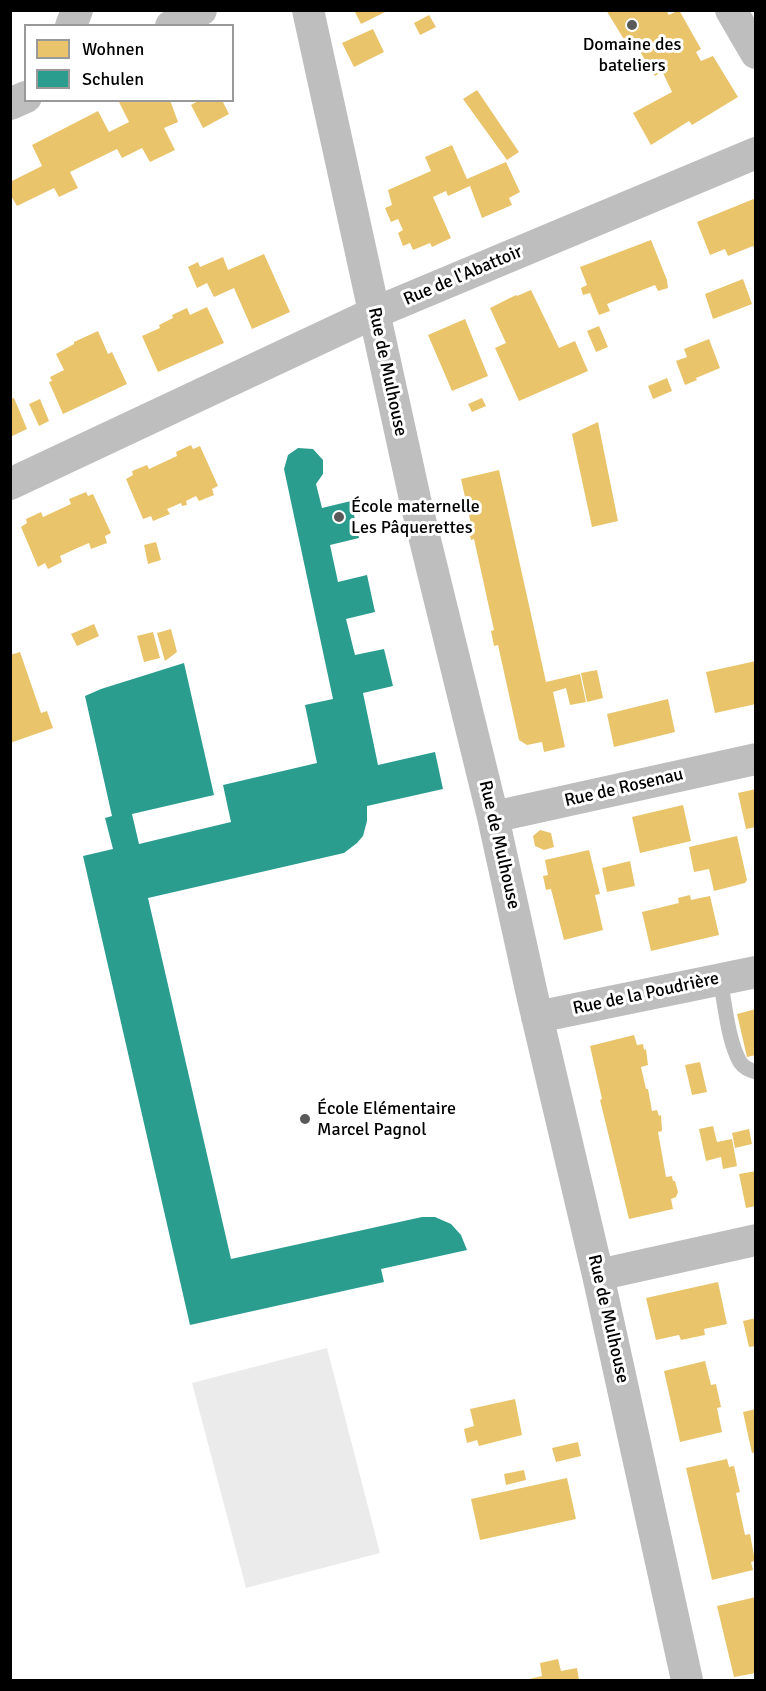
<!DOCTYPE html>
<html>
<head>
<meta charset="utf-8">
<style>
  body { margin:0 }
  #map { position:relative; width:766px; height:1691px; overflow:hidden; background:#fff; font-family:Signika,sans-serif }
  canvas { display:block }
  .frame { position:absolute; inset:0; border:12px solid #000; pointer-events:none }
  .legend { position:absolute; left:24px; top:24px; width:210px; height:78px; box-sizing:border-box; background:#fff; border:2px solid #999; margin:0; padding:8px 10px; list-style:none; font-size:18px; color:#000 }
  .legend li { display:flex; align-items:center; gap:12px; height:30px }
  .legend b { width:30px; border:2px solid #999 }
</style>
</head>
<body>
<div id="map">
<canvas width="766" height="1691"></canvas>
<div class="frame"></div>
<ul class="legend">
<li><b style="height:16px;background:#e9c46a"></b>Wohnen</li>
<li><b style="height:16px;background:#2a9d8f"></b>Schulen</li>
</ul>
</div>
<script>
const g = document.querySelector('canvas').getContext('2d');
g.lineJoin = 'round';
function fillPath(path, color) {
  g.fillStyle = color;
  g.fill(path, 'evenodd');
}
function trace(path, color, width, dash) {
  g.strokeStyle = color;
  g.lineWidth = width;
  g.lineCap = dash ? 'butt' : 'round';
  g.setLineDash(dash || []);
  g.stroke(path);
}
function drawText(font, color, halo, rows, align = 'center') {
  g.font = font + ' Signika,sans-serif';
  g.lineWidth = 6;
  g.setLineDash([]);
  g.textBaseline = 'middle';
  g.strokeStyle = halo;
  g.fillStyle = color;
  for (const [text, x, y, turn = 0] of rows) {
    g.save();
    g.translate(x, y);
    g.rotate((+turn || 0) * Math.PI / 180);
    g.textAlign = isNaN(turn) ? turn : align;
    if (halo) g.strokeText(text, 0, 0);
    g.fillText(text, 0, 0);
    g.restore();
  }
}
fillPath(new Path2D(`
  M327,1348L380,1553L246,1588L192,1383Z`), '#ebebeb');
fillPath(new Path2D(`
  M354,10H389L361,24Z
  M606,10H666L669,15L679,10L701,49L696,52L701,61L713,56L738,97L692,125L689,121L651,145L633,113L672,92L662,71L655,76L631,37L625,41Z
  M429,15L436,27L420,35L414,23Z
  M373,29L384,52L354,67L342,43Z
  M477,90L519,152L507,160L463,99Z
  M121,100H170L178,122L164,128L175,150L150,162L142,148L122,158L117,149L70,172L78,188L59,197L54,188L17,206L10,194V182L42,166L32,145L98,111L109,132L129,122L119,102Z
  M200,100H222L229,114L203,128L191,105Z
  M452,145L467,179L506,162L520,192L509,198L512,205L482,218L470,186L448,196L446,191L433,197L451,238L432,247L430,243L413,250L410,243L403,246L398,233L403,230L398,219L391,222L385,208L392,205L388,190L431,171L425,157Z
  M756,198V251L753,246L728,256L725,249L710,255L697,222Z
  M651,240L667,280L668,288L658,291L655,285L632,294L607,304L610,311L599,315L590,293L583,295L581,288L587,285L580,267Z
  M264,254L290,312L252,329L234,288L214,297L207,283L197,288L188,267L198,262L200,267L223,257L228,270Z
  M743,279L752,304L713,319L705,294Z
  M531,290L559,348L575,341L588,371L519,401L495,348L506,343L490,308L516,295L517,296Z
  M207,307L224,343L158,372L142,336L160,328L159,325L173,318L172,315L187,308L190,315Z
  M465,319L488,376L452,391L428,335Z
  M599,326L608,347L596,352L587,331Z
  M98,331L108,354L112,352L127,384L63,414L49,382L52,381L50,377L64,370L56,354L74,344V342Z
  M709,339L720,368L696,378L697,380L685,385L676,361L687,357L684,349Z
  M667,378L672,391L653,399L648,386Z
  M14,398L27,429L10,437V399Z
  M482,398L486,406L472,412L468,404Z
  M40,399L49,421L39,426L29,404Z
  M598,422L618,521L592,527L572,434Z
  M191,445L193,449L200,446L218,486L212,489L214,495L199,501L196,496L186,501L187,505L182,506L181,503L167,509L170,514L153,521L151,516L143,519L126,479L133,475L132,471L147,465L149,469L177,456L176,452Z
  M499,470L546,682L580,674L586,702L570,705L566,688L553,692L565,747L544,752L542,742L527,745L519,740L498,645L494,646L491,631L494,630L474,539L471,540L467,525L471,524L461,479Z
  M86,492L88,496L93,494L111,533L105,536L107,543L91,549L89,543L75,549L60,556L62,562L48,569L45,563L38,567L21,527L27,523L26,519L41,512L43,517L71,504L69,499Z
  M156,542L161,560L148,564L144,545Z
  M94,624L99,636L77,646L71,634Z
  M171,629L177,652L165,661L157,633Z
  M153,632L160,658L144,662L137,636Z
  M20,652L41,713L47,711L53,728L10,743V655Z
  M756,661V704L715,713L706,672Z
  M597,670L603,698L587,702L581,673Z
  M668,699L675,732L614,747L607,714Z
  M756,789V827L746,829L738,793Z
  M683,805L691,841L640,853L632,817Z
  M540,830L551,833L554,847L544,850L535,846L533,836Z
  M737,836L747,880L745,883L714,891L709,869L694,872L689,847Z
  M589,850L600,894L595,895L603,930L564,940L551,889L546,890L543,876L548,875L545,860Z
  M630,861L635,886L607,892L602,868Z
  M690,895L691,900L710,896L719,935L651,951L642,912L679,903L678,898Z
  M756,1009V1055L747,1057L737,1014Z
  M634,1035L637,1045L643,1044L644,1050L646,1049L648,1065L641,1067L646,1089H648L652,1111L657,1110L659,1116L661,1115L662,1131L658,1132L666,1177L672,1176L673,1181H675L678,1192L676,1197L671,1199L673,1209L629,1219L600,1100L602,1099L590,1046Z
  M700,1062L707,1092L692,1095L685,1065Z
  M713,1126L717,1142L732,1139L737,1166L723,1169L721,1157L706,1161L699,1129Z
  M749,1129L752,1144L735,1148L732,1133Z
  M756,1171V1206L746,1208L739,1174Z
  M718,1282L727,1324L704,1329L705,1335L681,1340L679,1335L656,1340L646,1298Z
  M756,1318V1346L749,1347L743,1321Z
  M705,1361L711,1385L716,1384L721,1407L717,1408L722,1432L680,1442L664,1371Z
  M515,1399L522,1435L479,1446L477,1440L467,1443L464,1429L474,1426L470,1409Z
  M756,1409V1452L752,1453L743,1412Z
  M578,1442L581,1456L556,1462L552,1448Z
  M727,1459L729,1467L734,1466L740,1492L736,1493L745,1535L750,1534L755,1561L751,1562L753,1570L712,1580L686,1468Z
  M524,1470L526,1480L506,1485L504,1474Z
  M567,1478L576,1519L480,1540L471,1499Z
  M756,1597V1673L734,1677L717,1606Z
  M558,1659L561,1671L577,1668L579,1680H525L542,1676L540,1663Z`), '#e9c46a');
fillPath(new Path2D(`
  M298,448L313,449L323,460V474L316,484L322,508L351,501L359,538L330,545L338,582L367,575L375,612L346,619L355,655L384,649L393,686L363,693L378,765L435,752L443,789L367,806V821L363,836L357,843L344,853L148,898L231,1259L422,1217H435L451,1224L461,1235L467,1250L381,1269L384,1282L190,1325L83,856L113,849L105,818L112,816L85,696L101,689L184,663L214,795L132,814L139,844L231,822L223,785L317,763L305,705L333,699L284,469L288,455Z`), '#2a9d8f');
trace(new Path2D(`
  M720,979C725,1004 728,1041 740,1062C744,1068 749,1070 756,1072`), '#bebebe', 15);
trace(new Path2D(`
  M308,10L415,499L493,817L533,999L598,1275L687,1680
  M731,10L756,53
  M71,26L77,10
  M171,26L201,10
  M10,104L26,97
  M10,484L374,313L756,153
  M493,817L756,759
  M537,1017L756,972
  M598,1275L756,1240`), '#bebebe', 32);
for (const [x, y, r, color] of [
  [632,25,6,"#595959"],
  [339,517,6,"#595959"],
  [305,1119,6,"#595959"]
]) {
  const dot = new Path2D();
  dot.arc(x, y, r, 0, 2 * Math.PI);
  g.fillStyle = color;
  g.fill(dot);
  trace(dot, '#fff', 2);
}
drawText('18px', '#000', '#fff', [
  ["Domaine des",632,45,"center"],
  ["bateliers",632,66,"center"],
  ["École maternelle",351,507],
  ["Les Pâquerettes",351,528],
  ["École Elémentaire",317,1109],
  ["Marcel Pagnol",317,1130]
], 'left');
drawText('18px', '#000', '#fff', [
  ["Rue de l'Abattoir",463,276,-23],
  ["Rue de Mulhouse",387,372,78],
  ["Rue de Rosenau",624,788,-13],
  ["Rue de Mulhouse",499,845,77],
  ["Rue de la Poudrière",646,994,-12],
  ["Rue de Mulhouse",608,1319,77]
]);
</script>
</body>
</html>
